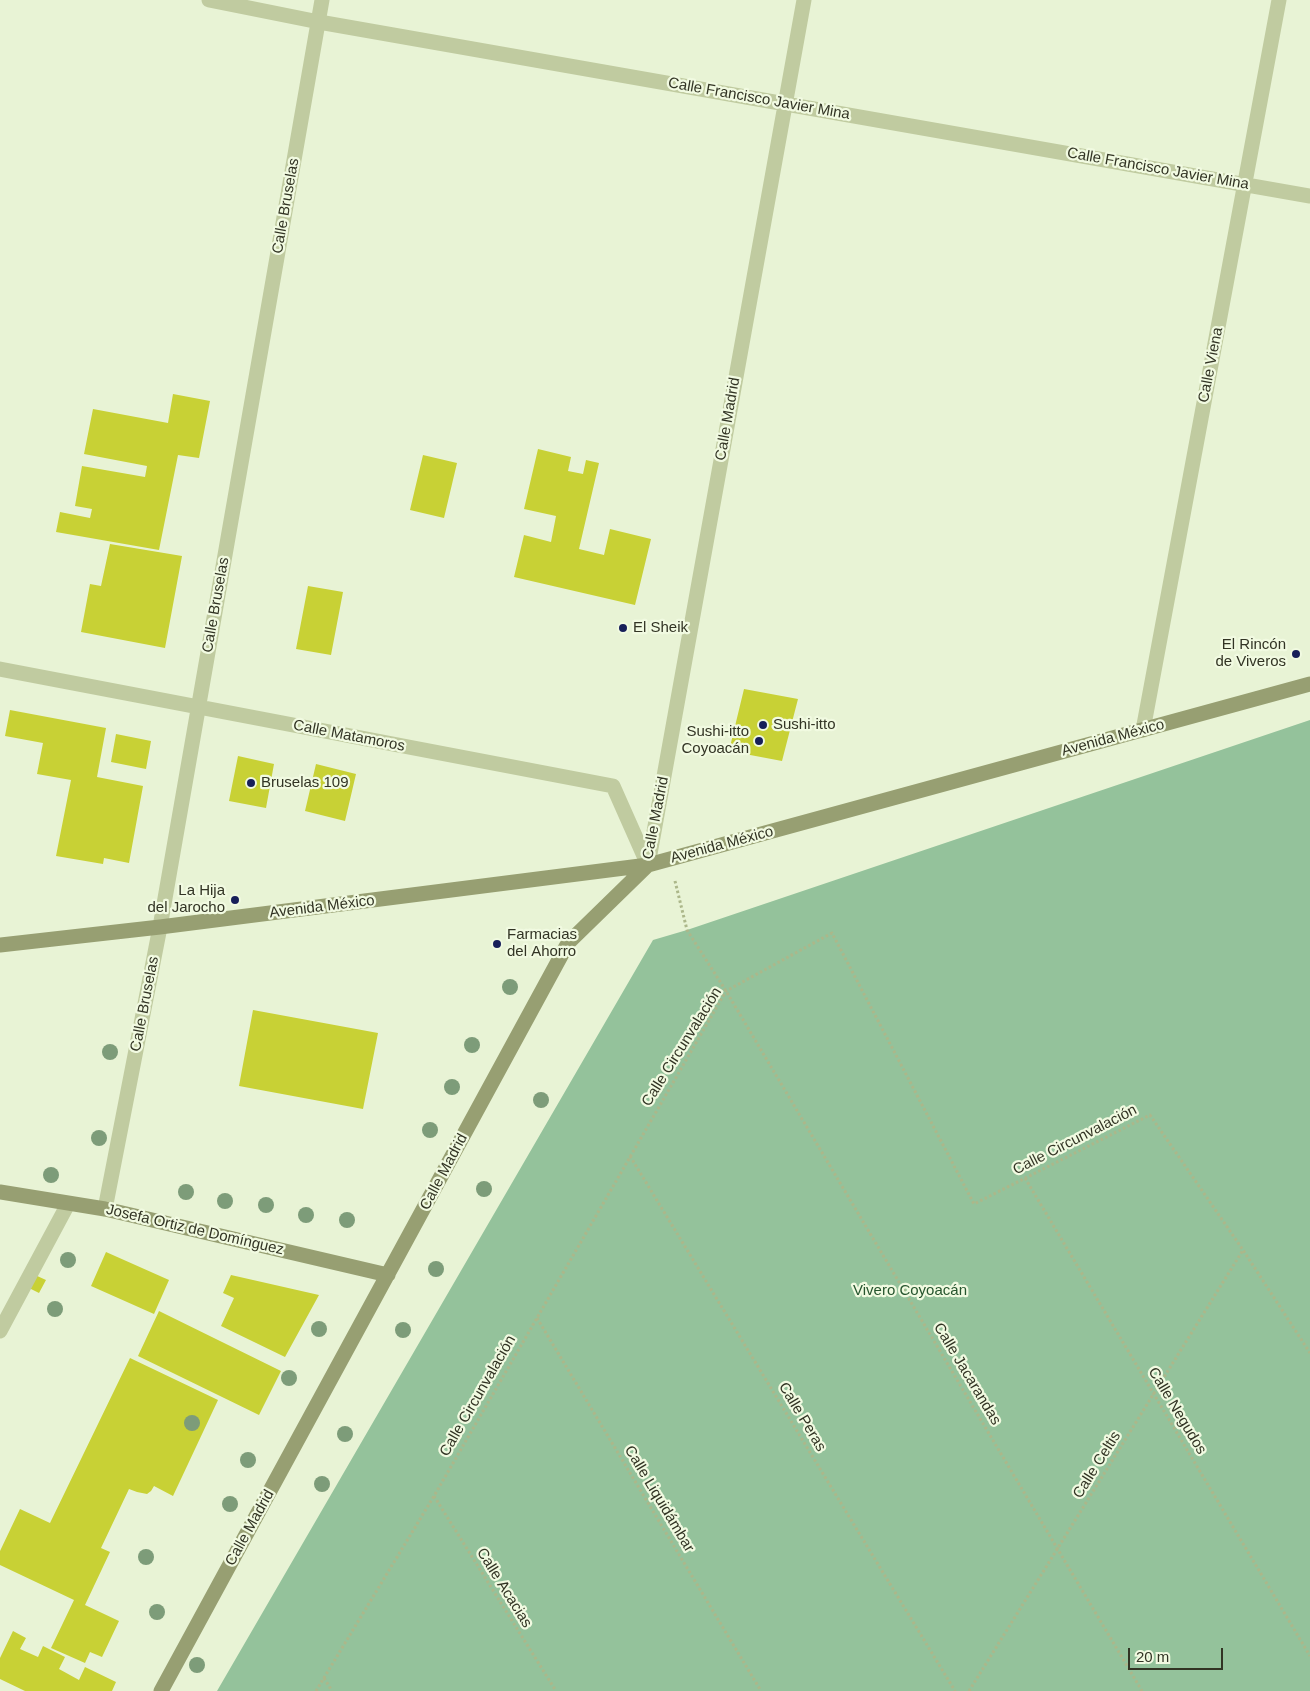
<!DOCTYPE html>
<html>
<head>
<meta charset="utf-8">
<style>
  body { margin:0 }
  #map { position:relative; width:1310px; height:1691px; overflow:hidden; background:#e8f3d5; font-family:Helvetica,sans-serif }
  canvas { display:block }
  .scale { position:absolute; left:1128px; top:1648px; width:95px; height:22px; box-sizing:border-box; border:2px solid #323424; border-top:0; padding-left:6px; font-size:15px; line-height:18px; white-space:nowrap; color:#323424; -webkit-text-stroke:4px #f1fae1; paint-order:stroke }
</style>
</head>
<body>
<div id="map">
<canvas width="1310" height="1691"></canvas>
<div class="scale">20 m</div>
</div>
<script>
const g = document.querySelector('canvas').getContext('2d');
g.lineJoin = 'round';
function fillPath(path, color) {
  g.fillStyle = color;
  g.fill(path, 'evenodd');
}
function trace(path, color, width, dash) {
  g.strokeStyle = color;
  g.lineWidth = width;
  g.lineCap = dash ? 'butt' : 'round';
  g.setLineDash(dash || []);
  g.stroke(path);
}
function drawText(font, color, halo, rows, align = 'center') {
  g.font = font + ' Helvetica,sans-serif';
  g.lineWidth = 4.5;
  g.setLineDash([]);
  g.textBaseline = 'middle';
  g.strokeStyle = halo;
  g.fillStyle = color;
  for (const [text, x, y, turn = 0] of rows) {
    g.save();
    g.translate(x, y);
    g.rotate((+turn || 0) * Math.PI / 180);
    g.textAlign = isNaN(turn) ? turn : align;
    if (halo) g.strokeText(text, 0, 0);
    g.fillText(text, 0, 0);
    g.restore();
  }
}
fillPath(new Path2D(`
  M1310,720V1691H217L653,940L687,930Z`), '#94c29b');
fillPath(new Path2D(`
  M173,394L210,401L199,458L178,455L159,550L56,532L60,512L90,518L92,509L75,506L82,466L145,477L147,466L84,454L93,409L168,423Z
  M538,449L571,457L568,471L583,474L586,460L599,463L579,549L604,555L610,529L651,539L635,605L514,577L524,535L551,542L556,516L524,509Z
  M423,455L457,463L444,518L410,510Z
  M110,544L182,556L165,648L81,632L90,584L101,586Z
  M308,586L343,592L331,655L296,649Z
  M744,689L798,699L782,761L729,751Z
  M10,710L106,728L97,777L143,786L129,863L104,858L103,864L56,856L71,780L37,774L43,743L5,736Z
  M116,734L151,741L146,769L111,762Z
  M238,756L274,764L266,808L229,801Z
  M316,764L356,774L345,821L305,811Z
  M253,1010L378,1033L363,1109L239,1086Z
  M106,1252L169,1280L154,1314L91,1286Z
  M35,1275L46,1280L39,1293L29,1288Z
  M231,1275L319,1295L285,1357L221,1326L234,1298L223,1293Z
  M159,1311L281,1371L259,1415L138,1356Z
  M130,1358L218,1400L173,1496L154,1486L151,1491L147,1494L137,1492L129,1489L101,1548L110,1552L85,1605L119,1621L102,1657L90,1652L85,1663L51,1648L74,1600L0,1565V1551L20,1509L50,1523Z
  M13,1631L26,1638L20,1649L38,1657L43,1646L65,1657L59,1669L79,1680L85,1667L116,1682L112,1691H25L0,1679V1658Z`), '#c8d135');
trace(new Path2D(`
  M675,881L687,930L726,991L1142,1691
  M630,1156L955,1691
  M1025,1178L1310,1656
  M537,1318L761,1691
  M434,1496L556,1691
  M324,1678L332,1691
  M316,1691L434,1496L726,991L832,933L974,1204L1150,1115L1243,1250L1310,1353
  M969,1691L1243,1250`), '#acb78a', 3, [2.5, 2.5]);
trace(new Path2D(`
  M209,0L319,22L1310,196
  M0,669L613,786L648,865
  M1143,730L1279,0
  M648,865L804,0
  M105,1209L160,927L322,0
  M0,1331L68,1204`), '#c0cba0', 15);
trace(new Path2D(`
  M0,945L160,927L648,865L1310,684
  M0,1192L105,1209L388,1275
  M161,1691L568,943L648,865`), '#979f72', 15);
g.fillStyle = '#7d9c79';
for (const [x, y] of [
  [510,987],
  [472,1045],
  [110,1052],
  [452,1087],
  [541,1100],
  [430,1130],
  [99,1138],
  [51,1175],
  [484,1189],
  [186,1192],
  [225,1201],
  [266,1205],
  [306,1215],
  [347,1220],
  [68,1260],
  [436,1269],
  [55,1309],
  [319,1329],
  [403,1330],
  [289,1378],
  [192,1423],
  [345,1434],
  [248,1460],
  [322,1484],
  [230,1504],
  [146,1557],
  [157,1612],
  [197,1665]
]) {
  g.beginPath();
  g.arc(x, y, 8, 0, 2 * Math.PI);
  g.fill();
}
for (const [x, y, r, color] of [
  [623,628,5,"#171f59"],
  [1296,654,5,"#171f59"],
  [763,725,5,"#171f59"],
  [759,741,5,"#171f59"],
  [251,783,5,"#171f59"],
  [235,900,5,"#171f59"],
  [497,944,5,"#171f59"]
]) {
  const dot = new Path2D();
  dot.arc(x, y, r, 0, 2 * Math.PI);
  g.fillStyle = color;
  g.fill(dot);
  trace(dot, '#f1fae1', 2);
}
drawText('15px', '#323424', '#f1fae1', [
  ["Calle Francisco Javier Mina",759,99,10],
  ["Calle Francisco Javier Mina",1158,169,10],
  ["Calle Bruselas",286,206,-80],
  ["Calle Viena",1211,365,-79],
  ["Calle Madrid",728,419,-80],
  ["Calle Bruselas",216,605,-80],
  ["Calle Matamoros",349,736,11],
  ["Avenida México",1113,738,-15],
  ["Calle Madrid",656,818,-79],
  ["Avenida México",722,845,-15],
  ["Avenida México",322,907,-7],
  ["Calle Bruselas",145,1004,-79],
  ["Calle Circunvalación",682,1047,-58],
  ["Calle Circunvalación",1075,1140,-27],
  ["Calle Madrid",444,1172,-62],
  ["Josefa Ortiz de Domínguez",195,1230,13],
  ["Calle Jacarandas",967,1374,59],
  ["Calle Circunvalación",478,1396,-60],
  ["Calle Negudos",1177,1411,59],
  ["Calle Peras",802,1417,59],
  ["Calle Celtis",1097,1465,-58],
  ["Calle Liquidámbar",659,1499,59],
  ["Calle Madrid",250,1528,-61],
  ["Calle Acacias",504,1588,58]
]);
drawText('15px', '#323424', '#f1fae1', [
  ["El Sheik",633,628],
  ["El Rincón",1286,645,"right"],
  ["de Viveros",1286,662,"right"],
  ["Sushi-itto",773,725],
  ["Sushi-itto",749,732,"right"],
  ["Coyoacán",749,749,"right"],
  ["Bruselas 109",261,783],
  ["La Hija",225,891,"right"],
  ["del Jarocho",225,908,"right"],
  ["Farmacias",507,935],
  ["del Ahorro",507,952]
], 'left');
drawText('15px', '#26552e', '#f1fae1', [
  ["Vivero Coyoacán",910,1291]
]);
</script>
</body>
</html>
